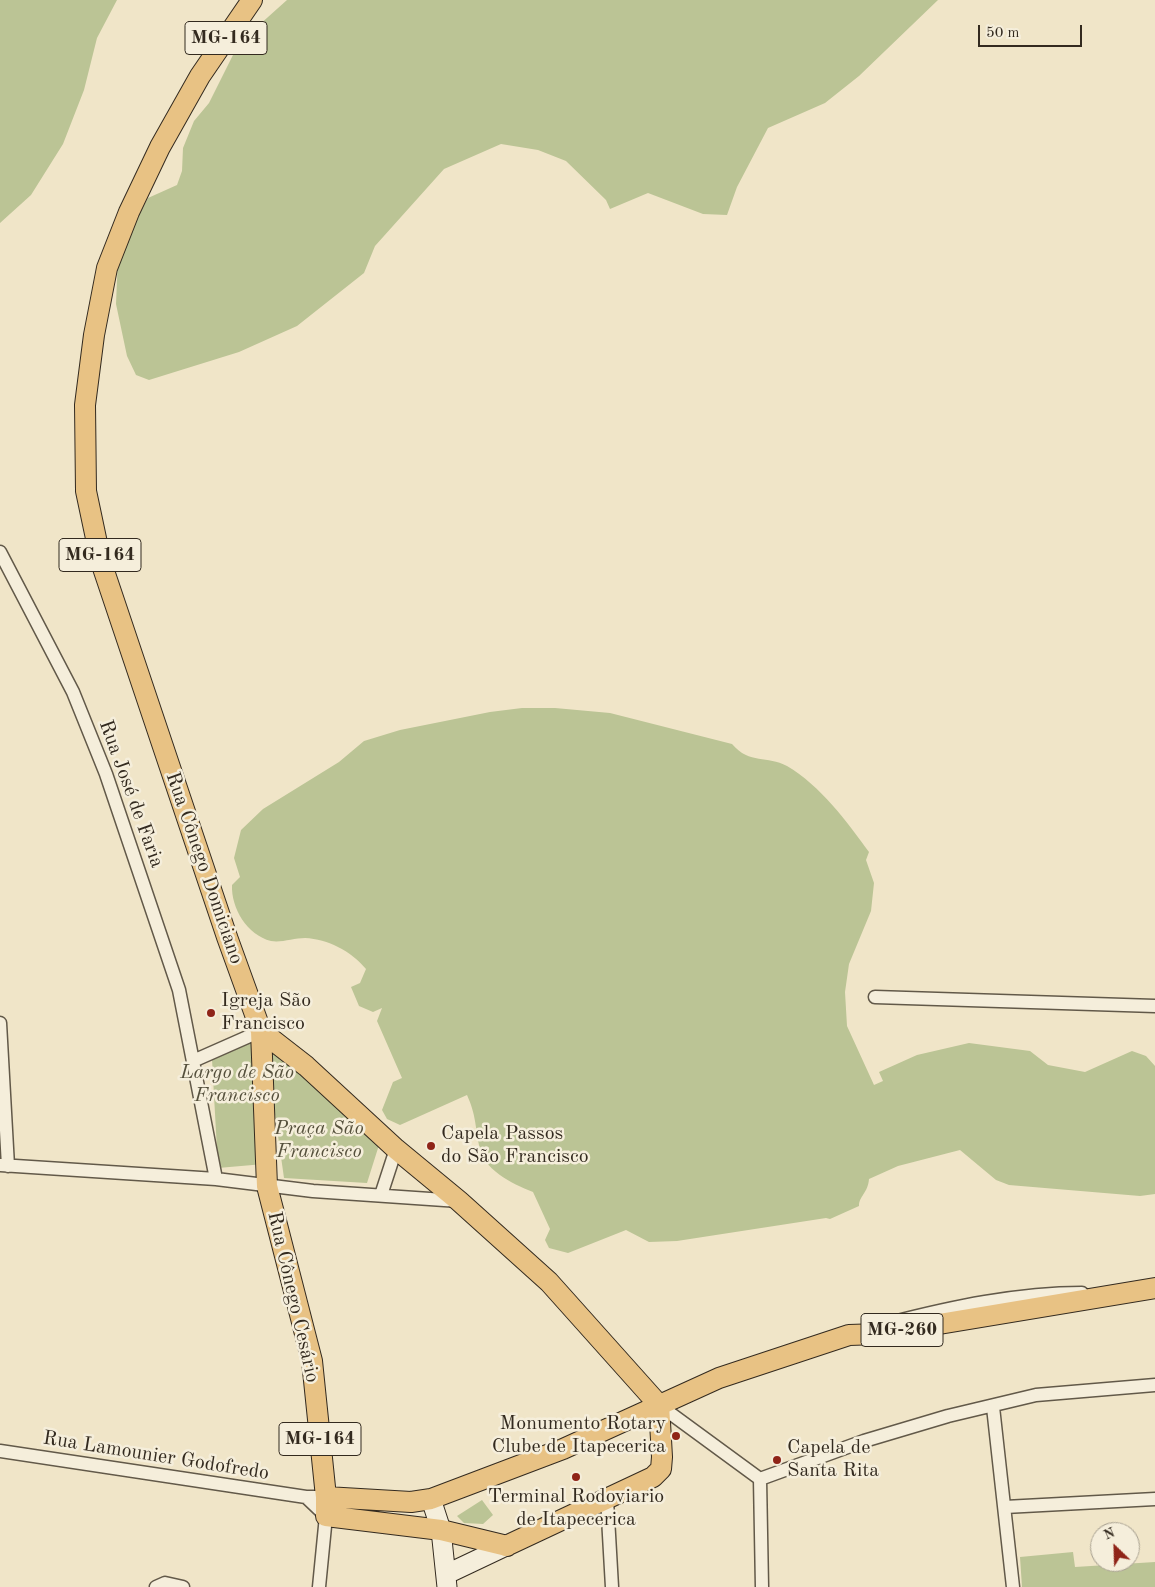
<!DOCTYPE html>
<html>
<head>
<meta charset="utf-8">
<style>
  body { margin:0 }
  #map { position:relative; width:1155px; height:1587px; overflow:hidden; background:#f0e5c8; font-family:"Old Standard TT",serif }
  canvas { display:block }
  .north { position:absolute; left:1090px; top:1522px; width:50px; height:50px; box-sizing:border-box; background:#f5eedb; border:1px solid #a7a090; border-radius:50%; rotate:336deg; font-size:14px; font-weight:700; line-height:20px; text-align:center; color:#332a1f }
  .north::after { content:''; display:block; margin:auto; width:18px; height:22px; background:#8f2418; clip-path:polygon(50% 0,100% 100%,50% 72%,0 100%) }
  .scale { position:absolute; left:978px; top:25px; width:104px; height:22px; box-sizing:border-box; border:2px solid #332a1f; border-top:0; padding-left:6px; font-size:15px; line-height:18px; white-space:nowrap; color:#332a1f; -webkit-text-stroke:4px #f5eedb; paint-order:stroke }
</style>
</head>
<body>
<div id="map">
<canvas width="1155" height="1587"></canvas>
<div class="north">N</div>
<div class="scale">50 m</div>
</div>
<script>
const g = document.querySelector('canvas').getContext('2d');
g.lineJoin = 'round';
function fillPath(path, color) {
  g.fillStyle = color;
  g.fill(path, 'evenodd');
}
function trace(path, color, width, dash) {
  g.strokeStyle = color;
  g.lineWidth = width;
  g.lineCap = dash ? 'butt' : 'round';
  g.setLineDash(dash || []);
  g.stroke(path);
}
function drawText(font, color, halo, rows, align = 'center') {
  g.font = font + ' "Old Standard TT",serif';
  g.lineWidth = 5;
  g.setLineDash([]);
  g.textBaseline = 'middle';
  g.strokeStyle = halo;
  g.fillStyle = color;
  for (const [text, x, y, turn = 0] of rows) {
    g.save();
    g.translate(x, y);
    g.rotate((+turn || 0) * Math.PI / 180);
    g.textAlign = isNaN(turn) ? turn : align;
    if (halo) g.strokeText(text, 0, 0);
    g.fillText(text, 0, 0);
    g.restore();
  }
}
fillPath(new Path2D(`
  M0,0H117L97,38L84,90L63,144L31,195L0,223Z
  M287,0H938L859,76L825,103L768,128L737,187L727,215L703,214L648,193L610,209L606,200L566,161L538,150L501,144L444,169L375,246L364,273L297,326L239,352L149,380L136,375L127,356L116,304L118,257L148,198L177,185L182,171L183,148L194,121L209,103L239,43Z
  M522,708H555L610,713L732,744C750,765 767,755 787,766C820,785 848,823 869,852L866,860L874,883L871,911L849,964L845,992L847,1026L874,1085L883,1081L879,1072L917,1055L969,1043L1030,1051L1048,1065L1085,1072L1132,1051L1146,1056L1155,1066V1194L1140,1196L1009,1185L996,1180L960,1150L898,1166L869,1179C868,1193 859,1196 859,1206L830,1219L826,1218L677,1241L649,1242L626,1230L568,1253L549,1248L545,1240L550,1229L533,1192C511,1183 483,1170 479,1145C475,1125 476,1115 467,1095L400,1125L387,1119L382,1110L393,1082L402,1078L377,1021L382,1008L373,1012L359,1006L351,987L360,983L366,969C351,951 328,939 305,938C294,938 281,943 271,941C247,935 231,908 232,885L240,877L234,858L241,830L263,809L339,762L364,741L400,730L490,712Z
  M259,1038L264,1164L218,1168L212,1059Z
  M265,1044L282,1050L379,1145L367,1183L284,1178Z
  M482,1500L493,1515L483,1524L464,1523L457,1516Z
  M1073,1552L1075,1567L1155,1562V1587H1022L1020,1557Z`), '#bbc495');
const minor = new Path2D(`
  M0,552L73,692L106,774L179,990L216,1179
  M875,997L1155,1006
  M0,1023L8,1166
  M193,1061L261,1031
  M0,1165L216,1179L313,1191L459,1201
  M381,1195L396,1149
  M890,1323C952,1307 1018,1293 1082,1293
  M659,1405L760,1479
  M993,1407L1013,1587
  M0,1451L306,1497H326
  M760,1479L864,1441L948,1416L1036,1395L1155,1385
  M760,1479L762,1587
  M306,1497L326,1516L319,1587
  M607,1500L612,1587
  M1005,1507L1155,1499
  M156,1587L165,1583L183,1587`);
const secondary = new Path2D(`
  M431,1499L441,1530L447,1587
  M447,1574L506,1546`);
const primary = new Path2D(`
  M252,0L200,76L160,147L129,212L107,268L94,335L85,405L86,491L101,562L227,937L261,1031L306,1066L396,1149L459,1201L549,1282L659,1405
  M261,1031L267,1186L312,1361L326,1497V1516L441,1530L507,1546
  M326,1497L411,1502L431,1499L563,1449L719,1378L849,1335L879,1334L1155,1288
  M506,1546L653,1477L661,1469L662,1457L659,1405`);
trace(minor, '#625949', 15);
trace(secondary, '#332a1f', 21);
trace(primary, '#332a1f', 22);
trace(minor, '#f5eedb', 12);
trace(secondary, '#f5eedb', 19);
trace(primary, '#e8c284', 20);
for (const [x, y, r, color] of [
  [211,1013,5,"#8f2418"],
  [431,1146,5,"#8f2418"],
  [676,1436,5,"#8f2418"],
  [777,1460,5,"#8f2418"],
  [576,1477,5,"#8f2418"]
]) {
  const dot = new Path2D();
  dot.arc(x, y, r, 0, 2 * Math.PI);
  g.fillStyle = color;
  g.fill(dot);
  trace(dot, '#f5eedb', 2);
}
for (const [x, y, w] of [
  [226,38,82],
  [100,555,82],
  [902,1330,82],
  [320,1439,82]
]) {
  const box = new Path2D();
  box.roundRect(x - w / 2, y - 16.5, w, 33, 4);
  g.fillStyle = '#f5eedb';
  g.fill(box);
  trace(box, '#332a1f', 1);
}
drawText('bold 19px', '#332a1f', null, [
  ["MG-164",226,38],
  ["MG-164",100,555],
  ["MG-260",902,1330],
  ["MG-164",320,1439]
]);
drawText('20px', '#332a1f', '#f5eedb', [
  ["Rua José de Faria",131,794,70],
  ["Rua Cônego Domiciano",204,868,71],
  ["Rua Cônego Cesário",293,1297,77],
  ["Rua Lamounier Godofredo",156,1456,9]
]);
drawText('20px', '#332a1f', '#f5eedb', [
  ["Igreja São",221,1001],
  ["Francisco",221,1024],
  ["Capela Passos",441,1134],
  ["do São Francisco",441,1157],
  ["Monumento Rotary",666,1424,"right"],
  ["Clube de Itapecerica",666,1447,"right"],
  ["Capela de",787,1448],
  ["Santa Rita",787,1471],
  ["Terminal Rodoviario",576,1497,"center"],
  ["de Itapecerica",576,1520,"center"]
], 'left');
drawText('italic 20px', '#55503c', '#f5eedb', [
  ["Largo de São",237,1073],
  ["Francisco",237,1096],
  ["Praça São",319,1129],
  ["Francisco",319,1152]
]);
</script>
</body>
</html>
